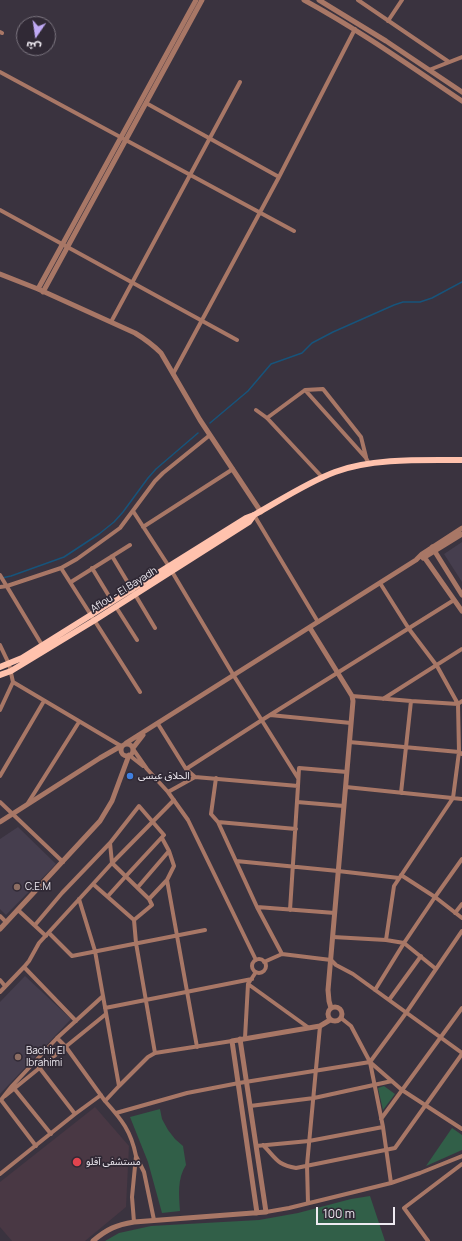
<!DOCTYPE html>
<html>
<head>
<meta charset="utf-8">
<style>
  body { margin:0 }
  #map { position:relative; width:462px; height:1241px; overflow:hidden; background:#3a333f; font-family:Manrope,"Noto Sans Arabic",sans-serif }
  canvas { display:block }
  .north { position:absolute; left:16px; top:16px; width:40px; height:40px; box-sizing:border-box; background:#302935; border:1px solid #7c7680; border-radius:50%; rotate:193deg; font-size:11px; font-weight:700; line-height:16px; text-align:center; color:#eeeaf1 }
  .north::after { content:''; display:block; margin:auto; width:14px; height:18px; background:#bfa9f4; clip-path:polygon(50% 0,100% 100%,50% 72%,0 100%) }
  .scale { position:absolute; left:316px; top:1207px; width:79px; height:18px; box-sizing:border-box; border:2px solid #eeeaf1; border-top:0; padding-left:5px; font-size:12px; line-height:14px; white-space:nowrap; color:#eeeaf1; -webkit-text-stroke:3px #302935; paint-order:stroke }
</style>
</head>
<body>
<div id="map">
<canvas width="462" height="1241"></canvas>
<div class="north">ش</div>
<div class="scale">100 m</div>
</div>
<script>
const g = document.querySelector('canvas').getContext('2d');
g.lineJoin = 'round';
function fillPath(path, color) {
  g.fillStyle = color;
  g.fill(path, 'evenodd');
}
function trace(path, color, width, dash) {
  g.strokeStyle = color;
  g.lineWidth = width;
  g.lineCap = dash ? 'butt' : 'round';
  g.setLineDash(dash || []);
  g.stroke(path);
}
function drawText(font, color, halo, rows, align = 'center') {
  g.font = font + ' Manrope,"Noto Sans Arabic",sans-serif';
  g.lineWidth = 3.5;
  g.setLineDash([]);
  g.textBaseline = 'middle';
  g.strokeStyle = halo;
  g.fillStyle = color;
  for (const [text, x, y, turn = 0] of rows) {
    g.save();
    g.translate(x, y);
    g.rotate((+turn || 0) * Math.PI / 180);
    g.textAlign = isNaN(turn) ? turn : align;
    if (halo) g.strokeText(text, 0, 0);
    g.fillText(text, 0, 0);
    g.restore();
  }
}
fillPath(new Path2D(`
  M462,542V582L444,554Z
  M18,827L56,864L6,915L0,909V839Z
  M25,976L71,1019L0,1094V1002Z`), '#463e4e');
fillPath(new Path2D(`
  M95,1107L129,1146L126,1207L85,1241H12L0,1227V1182Z`), '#493844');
fillPath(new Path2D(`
  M384,1086L395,1094L383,1110L378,1088Z
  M160,1109L162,1119L168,1130L175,1139L183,1146L186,1165C177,1179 179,1195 180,1211L162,1213L148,1162L130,1117Z
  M452,1128L462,1135V1150L426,1166Z
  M370,1196L385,1241H105L119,1233L151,1226L259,1220L298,1213L351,1199Z`), '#315f48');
trace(new Path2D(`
  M210,423L248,391L271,364L302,353L312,343L333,332L394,305L403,302H420L432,298L462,282
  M2,578L11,576L64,557L99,534L114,522L123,512L148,478L156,469L198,433`), '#17547b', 1.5);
trace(new Path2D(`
  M358,0L449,62
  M388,21L402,0
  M0,32L2,33
  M429,70L462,57
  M0,72L294,231
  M146,103L279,177
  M0,210L237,340
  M111,322L240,82
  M173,374L279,177L355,29
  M305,390L323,389L361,437L366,457
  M256,410L267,418L322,477
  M267,418L305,390L366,458L369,464
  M133,511L168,565L234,676L298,778
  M254,515L318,622
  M143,527L233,469
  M112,556L155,628
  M61,568L140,692
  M92,568L112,601
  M0,575L42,645
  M71,582L130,545
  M380,583L409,629L437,666L458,704L459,752L453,798L394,886L386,940
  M0,587L7,586L61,568L77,559L109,536L120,528L155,481L163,473L210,435
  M116,607L137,640
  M0,645L9,664L13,682L121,746
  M352,696L411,701L401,793
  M383,699L462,649
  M411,701L458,704L462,701
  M0,710L13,682
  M270,715L351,723
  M158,724L186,769
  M349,742L459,752L462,754
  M133,749L147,769L168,792L188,820L256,960
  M129,755L143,766
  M0,776L44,701
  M195,777L186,769L262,720L454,600
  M216,778L211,814L218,822L257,907L282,954
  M346,787L462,799
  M168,792L195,777L298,786L299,768L347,772
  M0,802L63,862
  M297,802L344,806
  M28,803L79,722
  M218,822L296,829
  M110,843L112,863L149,899
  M236,861L338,871L399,878
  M401,875L435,897L462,918
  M167,880L174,866L169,851
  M138,887L169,851L162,838
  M79,899L95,951L119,1086L148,1057L155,1053L232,1041
  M257,907L335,913
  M18,910L46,936
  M290,910L298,786
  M455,913L462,904
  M0,916L6,922
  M134,920L152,905L149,899L167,880L197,1047
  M35,925L62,893L110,843L139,806L164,835L126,876L108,896
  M49,933L72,956L205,930
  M333,937L386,940L404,943L435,897L462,859
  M252 966a7 7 0 1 1 14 0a7 7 0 1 1-14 0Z
  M264,962L282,954L331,960L336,965L353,974L462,1053
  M24,967L76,1021
  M256,972L248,984L309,1028
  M0,980L5,986
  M375,990L404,943L436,969
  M0,992L24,967L29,961L39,943L93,884
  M389,1000L421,956
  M105,1008L252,979
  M341,1018L351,1026L370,1062L406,1013L462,931
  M57,1038L66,1047L105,1101L119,1086
  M245,1038L248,984
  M155,1053L136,943L134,920L93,884L112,863L174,800
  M35,1062L75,1114
  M370,1062L402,1090L462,1129
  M13,1087L51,1134
  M5,1096L106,1014
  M1,1100L12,1086L57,1038L103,996
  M1,1100L36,1146
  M105,1101C122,1120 131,1131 136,1156
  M250,1106L314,1098L392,1081
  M116,1113L187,1093L239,1083L370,1062
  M381,1119L462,1008
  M383,1127L391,1183
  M263,1145C276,1158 277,1165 296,1168L395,1148L462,1054
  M256,1146L309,1141L383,1127L370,1062
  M0,1174L75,1114L101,1095
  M308,1203L307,1165L320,1026
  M266,1212L289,1208L391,1183L420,1173L462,1156
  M134,1222L132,1197L136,1156L144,1172L154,1220
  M428,1241L404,1208L462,1164`), '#a87766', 4);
trace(new Path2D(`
  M304,0C359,30 410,66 462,101
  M319,0L386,41L462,92
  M0,274L38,289L135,333C145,339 153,345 161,353L200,420L261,512
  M38,289L196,0
  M43,292L202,0
  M432,547L462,595
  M422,554L462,611
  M423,558L462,534
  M310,628L352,696L353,701L328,990L329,1001L331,1008
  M126,743L416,560L422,554L462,528
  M121 750a6 6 0 1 1 12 0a6 6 0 1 1-12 0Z
  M133,748L143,735
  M0,822L100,758L121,746
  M0,929L100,821L112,801L129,755
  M328 1014a7 7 0 1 1 14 0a7 7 0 1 1-14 0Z
  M257,1213L232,1041L320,1026L330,1020
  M93,1241C107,1229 116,1225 134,1222L266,1212L240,1039`), '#a87766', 5);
trace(new Path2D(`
  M0,667L22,658L246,518L254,515C279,501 308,482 335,472C371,458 423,460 462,460
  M0,675L11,671L95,620L249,522L254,515`), '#ffc2ad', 6);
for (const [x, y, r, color] of [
  [130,776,4,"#3f7fe0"],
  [17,887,4,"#8d6e63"],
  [18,1057,4,"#8d6e63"],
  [77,1162,5,"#e0444e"]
]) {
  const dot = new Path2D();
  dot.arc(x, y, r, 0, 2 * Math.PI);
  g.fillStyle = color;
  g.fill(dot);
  trace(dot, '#302935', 1.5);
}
drawText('10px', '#eeeaf1', '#302935', [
  ["Aflou - El Bayadh",124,590,-32]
]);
drawText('10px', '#eeeaf1', '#302935', [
  ["الحلاق عيسى",138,776],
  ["C.E.M",25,887],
  ["Bachir El",26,1051],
  ["Ibrahimi",26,1063],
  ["مستشفى آفلو",86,1162]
], 'left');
</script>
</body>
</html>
